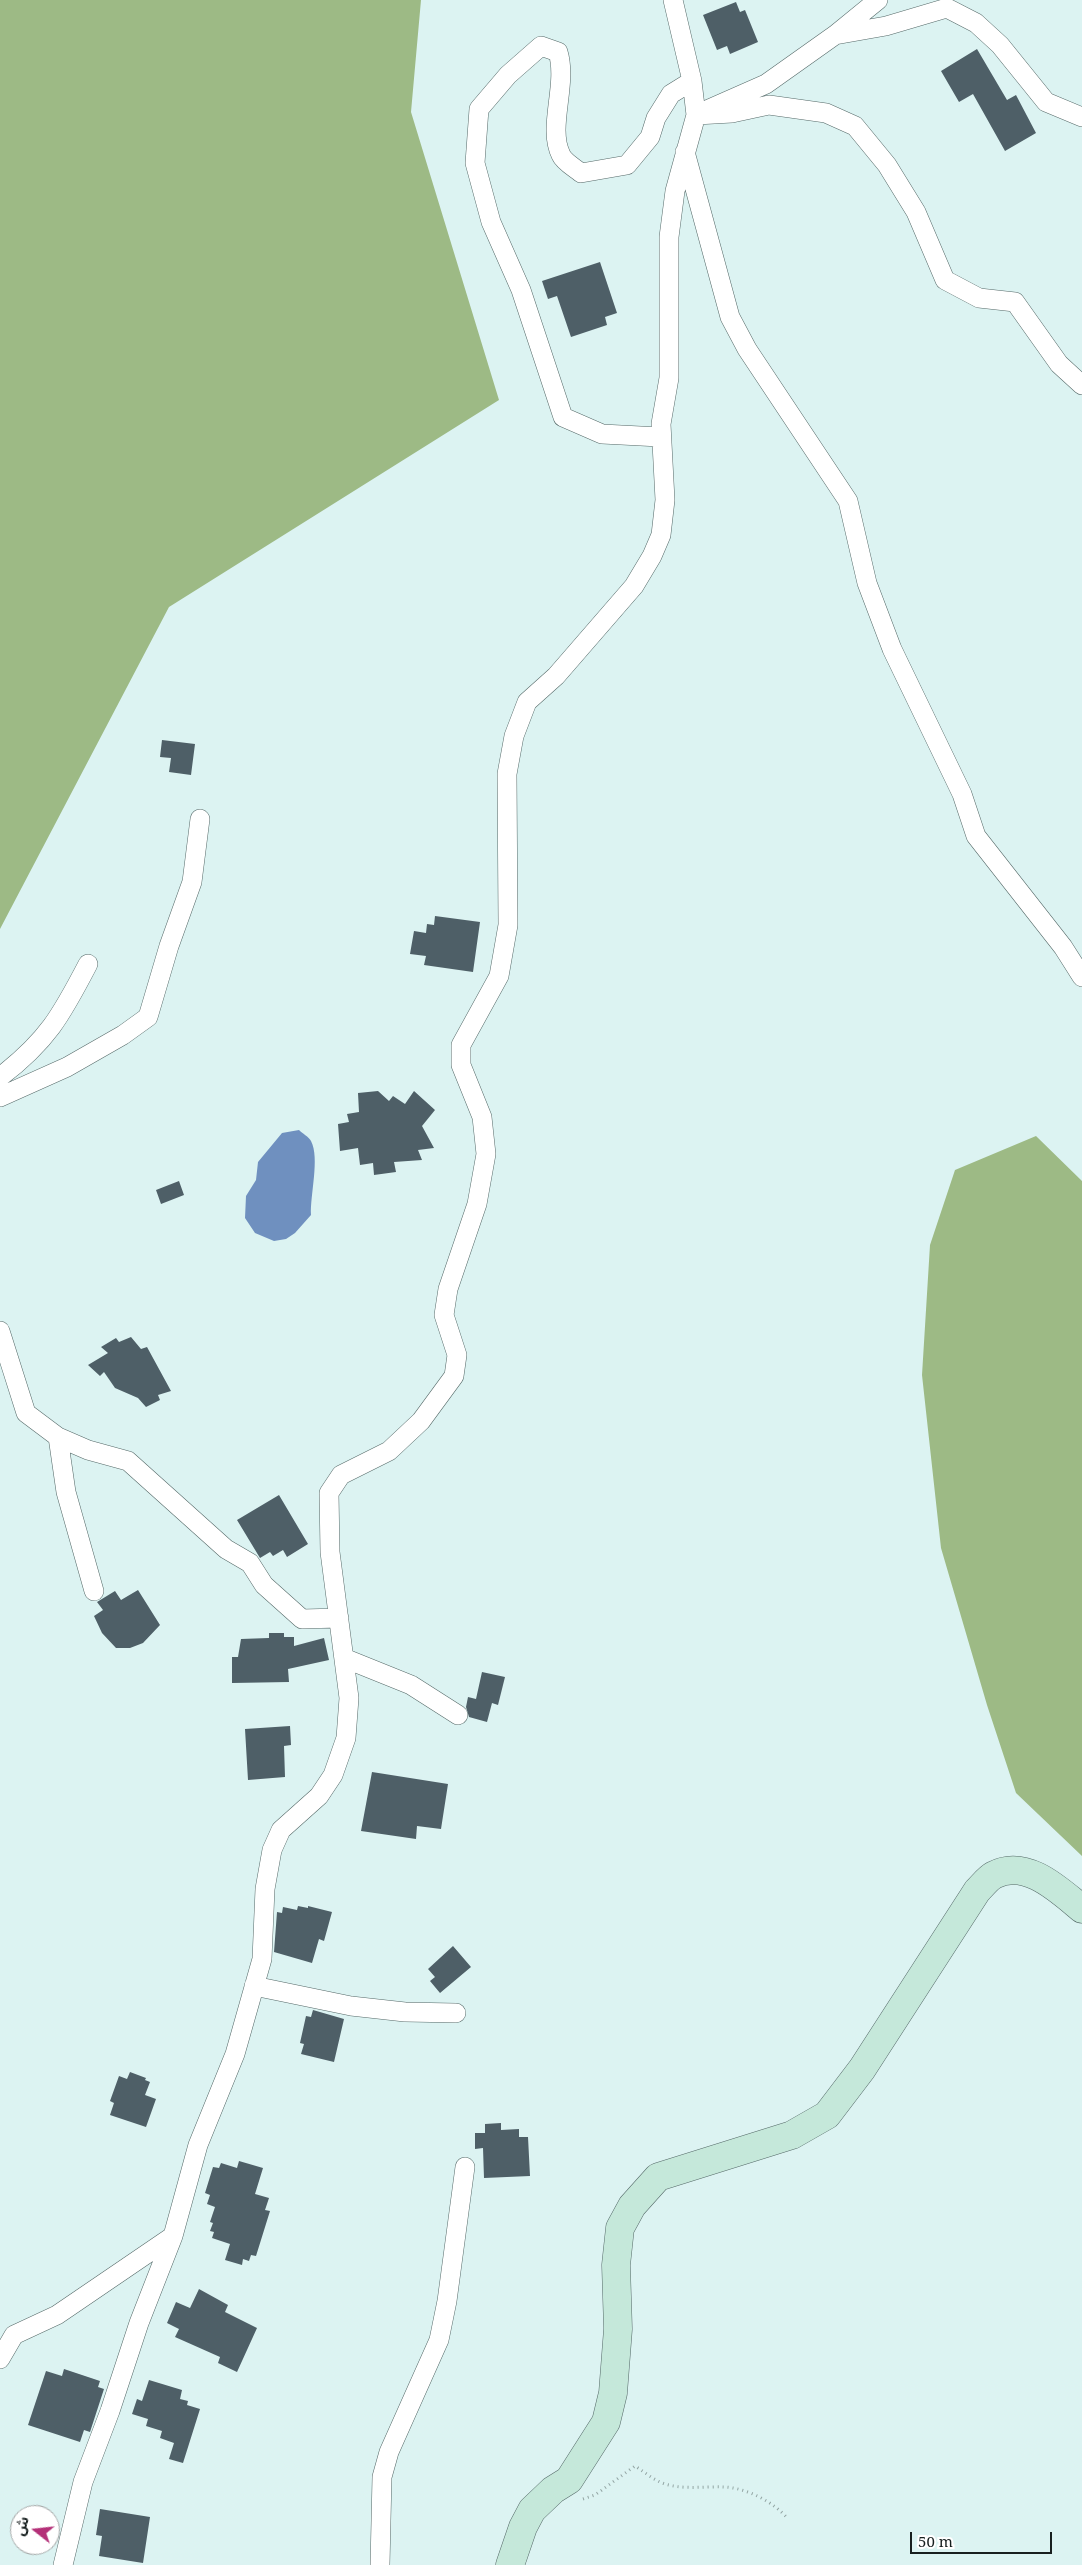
<!DOCTYPE html>
<html>
<head>
<meta charset="utf-8">
<style>
  body { margin:0 }
  #map { position:relative; width:1082px; height:2565px; overflow:hidden; background:#dcf3f2; font-family:"Noto Serif","Noto Sans Arabic",serif }
  canvas { display:block }
  .north { position:absolute; left:10px; top:2505px; width:50px; height:50px; box-sizing:border-box; background:#fff; border:1px solid #a2a5a5; border-radius:50%; rotate:286deg; font-size:14px; font-weight:700; line-height:20px; text-align:center; color:#171f1f }
  .north::after { content:''; display:block; margin:auto; width:18px; height:22px; background:#b43078; clip-path:polygon(50% 0,100% 100%,50% 72%,0 100%) }
  .scale { position:absolute; left:910px; top:2532px; width:142px; height:22px; box-sizing:border-box; border:2px solid #171f1f; border-top:0; padding-left:6px; font-size:15px; line-height:18px; white-space:nowrap; color:#171f1f; -webkit-text-stroke:4px #fff; paint-order:stroke }
</style>
</head>
<body>
<div id="map">
<canvas width="1082" height="2565"></canvas>
<div class="north">ش</div>
<div class="scale">50 m</div>
</div>
<script>
const g = document.querySelector('canvas').getContext('2d');
g.lineJoin = 'round';
function fillPath(path, color) {
  g.fillStyle = color;
  g.fill(path, 'evenodd');
}
function trace(path, color, width, dash) {
  g.strokeStyle = color;
  g.lineWidth = width;
  g.lineCap = dash ? 'butt' : 'round';
  g.setLineDash(dash || []);
  g.stroke(path);
}
fillPath(new Path2D(`
  M0,0H421L411,112L499,400L169,607L0,929Z
  M1036,1136L1082,1181V1856L1016,1793L987,1705L941,1548L922,1375L930,1245L955,1170Z`), '#9dba85');
fillPath(new Path2D(`
  M299,1130C302,1133 309,1137 311,1141C320,1158 310,1195 311,1215L295,1233L286,1239L274,1241L255,1233L245,1218L246,1196L256,1180L258,1162L282,1133Z`), '#6f90bf');
fillPath(new Path2D(`
  M736,2L740,12L745,10L758,42L730,54L727,46L717,50L703,15Z
  M977,49L1007,100L1016,95L1036,133L1005,151L973,94L959,102L941,71Z
  M600,262L617,313L605,317L607,325L571,337L557,296L548,299L542,281Z
  M162,740L195,744L191,775L169,772L171,758L160,757Z
  M435,916L480,922L473,972L424,965L426,956L410,954L414,931L426,933L427,924L434,925Z
  M378,1091L389,1101L393,1096L405,1104L414,1091L435,1110L422,1126L434,1148L418,1150L422,1160L394,1162L396,1172L374,1175L373,1163L360,1165L358,1148L340,1151L338,1124L349,1122L347,1114L359,1112L358,1093Z
  M179,1181L184,1195L161,1204L156,1190Z
  M131,1337L141,1349L147,1347L171,1391L158,1395L160,1400L146,1407L138,1398L115,1388L104,1372L100,1376L88,1365L108,1353L101,1347L116,1338L119,1342Z
  M279,1495L308,1544L287,1557L283,1550L273,1556L270,1552L260,1558L237,1520Z
  M138,1590L160,1625L143,1643L130,1648H116L102,1633L94,1616L103,1610L97,1602L115,1591L121,1600Z
  M269,1633H284V1637H294V1646L324,1638L329,1660L288,1669L289,1682L232,1683V1657H238L241,1639L269,1638Z
  M482,1672L505,1677L498,1705L492,1703L487,1722L469,1717L466,1707L468,1697L476,1699Z
  M290,1726L291,1745L284,1746L285,1777L248,1780L245,1729Z
  M372,1772L448,1784L441,1829L417,1826L416,1839L361,1831Z
  M298,1906L308,1908V1906L332,1912L324,1941L319,1939L312,1963L274,1952L277,1912L282,1913L283,1907L297,1910Z
  M453,1946L471,1967L440,1993L430,1981L435,1977L428,1969Z
  M313,2010L344,2019L334,2062L301,2054L304,2044L300,2043L306,2016L311,2017Z
  M130,2072L146,2078L145,2080L150,2082L145,2095L156,2099L146,2127L110,2115L114,2103L110,2101L119,2076L127,2079Z
  M501,2123V2130L519,2129V2137H528L530,2176L484,2178L483,2148L475,2149V2133H485V2124Z
  M239,2161L263,2168L255,2194L269,2198L265,2210L270,2211L256,2256L251,2255L249,2261L243,2259L242,2265L225,2260L230,2244L212,2238L214,2232L210,2231L213,2223L210,2222L215,2207L207,2204L210,2195L205,2193L213,2167L219,2168L221,2163L237,2168Z
  M199,2289L228,2305L225,2312L257,2328L237,2372L218,2363L220,2357L175,2337L179,2329L167,2323L176,2302L190,2308Z
  M64,2369L100,2381L98,2387L104,2389L90,2432L84,2430L80,2442L28,2425L46,2371L62,2376Z
  M149,2380L182,2390L180,2399L188,2401L187,2405L200,2409L183,2463L169,2459L174,2443L160,2438L162,2431L146,2426L148,2419L132,2414L137,2399L142,2401Z
  M100,2509L150,2517L143,2563L99,2556L102,2536L96,2535Z`), '#4e5f67');
const minor = new Path2D(`
  M835,35L886,26L947,8L976,23L1000,45L1046,102L1082,117
  M707,110L766,84L835,35L878,0
  M696,115L732,113L769,105L826,113L855,126L887,165L916,212L945,280L979,298L1015,302L1059,364L1082,385
  M685,152L730,317L747,349L848,501L867,583L892,649L962,794L976,836L1063,947L1082,977
  M660,437L602,434L563,417L521,290L491,222L475,163L479,109L508,75L541,46L558,52C568,85 547,127 561,155C564,162 575,168 581,173L627,165L650,137L656,118L671,94L692,81
  M0,1077C47,1041 61,1016 88,964
  M0,1097L67,1067L123,1035L148,1017L169,946L192,882L200,819
  M0,1331L26,1413L58,1437
  M94,1591L66,1492L58,1437L88,1450L128,1461L226,1549L250,1563L264,1585L302,1619L339,1618
  M344,1658L411,1685L458,1715
  M254,1986L351,2006L405,2012L456,2013
  M0,2359L14,2335L57,2315L173,2236L198,2145L235,2054L262,1959L265,1889L272,1850L281,1830L319,1796L333,1775L346,1738L349,1698L330,1552L329,1493L341,1475L389,1451L421,1421L454,1376L457,1355L444,1315L448,1289L477,1204L486,1154L482,1117L461,1065V1045L499,976L508,925L507,774L514,736L527,702L556,676L634,586L652,556L661,535L665,500L661,424L669,378V237L675,191L696,115L692,81L673,0
  M63,2565L83,2482L110,2411L139,2323L173,2236
  M380,2565L382,2477L389,2452L439,2340L447,2301L465,2167`);
const secondary = new Path2D(`
  M510,2565L523,2527L532,2510L553,2490L569,2480L606,2422L613,2393L618,2329L616,2265L620,2228L632,2206L658,2177L792,2135L827,2115L862,2069L977,1891C982,1886 988,1878 994,1875C1026,1858 1059,1890 1082,1909`);
trace(minor, '#556968', 20);
trace(secondary, '#556968', 29);
trace(new Path2D(`
  M583,2499L595,2495L635,2466C643,2471 650,2477 658,2481C677,2491 703,2486 724,2487C747,2488 774,2502 788,2519`), '#92a4a3', 3, [1, 4]);
trace(minor, '#fff', 19);
trace(secondary, '#c5e8da', 28);
</script>
</body>
</html>
